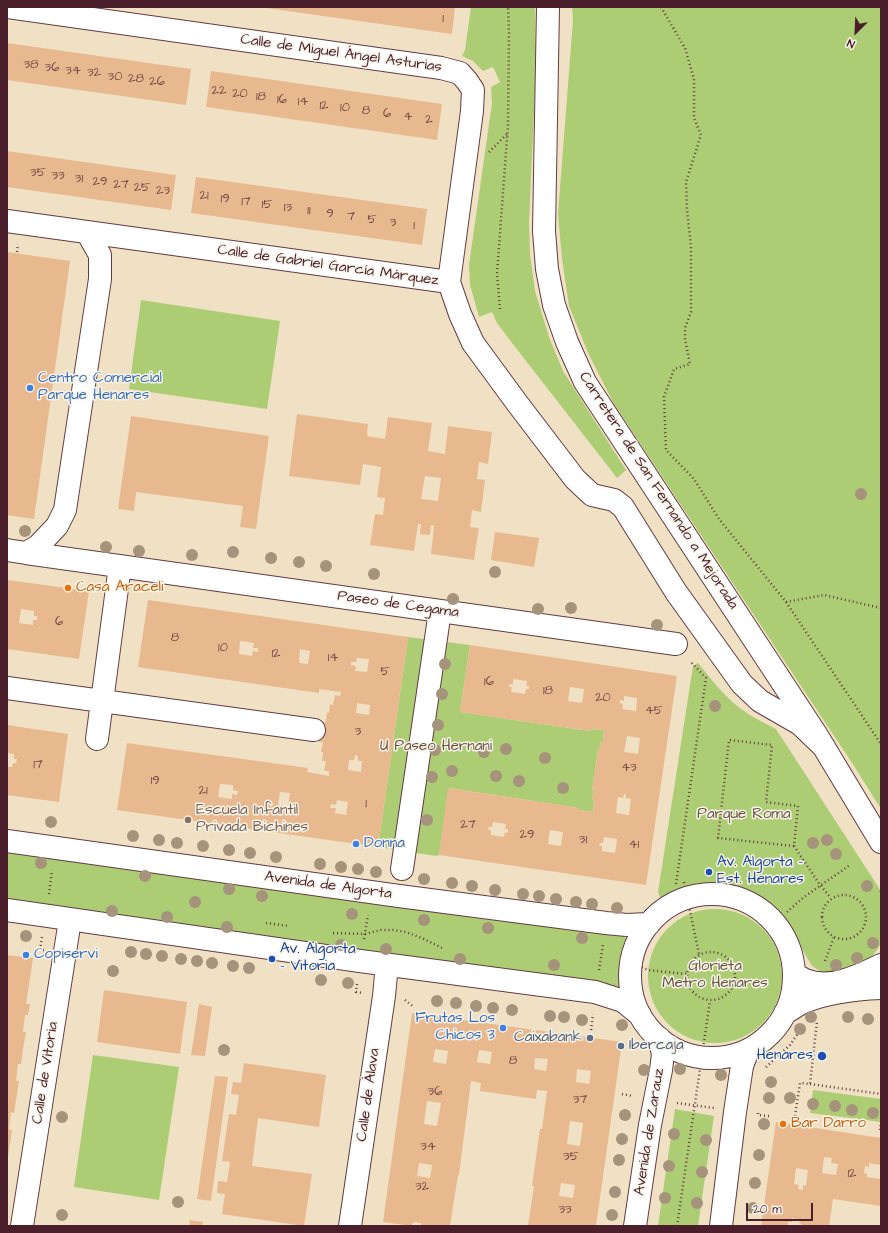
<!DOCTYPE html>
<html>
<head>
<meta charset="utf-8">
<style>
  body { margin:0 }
  #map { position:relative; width:888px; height:1233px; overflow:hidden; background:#f0e1c4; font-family:"Architects Daughter",sans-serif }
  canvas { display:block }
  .frame { position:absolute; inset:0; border:8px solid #4a1f2b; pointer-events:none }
  .north { position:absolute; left:836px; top:12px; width:40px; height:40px; -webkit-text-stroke:3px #f7f3e8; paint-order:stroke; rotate:204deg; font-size:11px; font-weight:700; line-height:16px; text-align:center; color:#4a1f2b }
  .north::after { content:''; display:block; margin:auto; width:14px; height:18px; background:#4a1f2b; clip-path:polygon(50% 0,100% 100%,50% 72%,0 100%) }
  .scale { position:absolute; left:746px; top:1203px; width:67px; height:18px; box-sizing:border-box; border:2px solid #4a1f2b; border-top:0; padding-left:5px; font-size:12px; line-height:14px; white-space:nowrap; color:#4a1f2b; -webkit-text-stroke:3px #f7f3e8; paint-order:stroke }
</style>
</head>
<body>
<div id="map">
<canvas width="888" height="1233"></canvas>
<div class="frame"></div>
<div class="north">N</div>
<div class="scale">20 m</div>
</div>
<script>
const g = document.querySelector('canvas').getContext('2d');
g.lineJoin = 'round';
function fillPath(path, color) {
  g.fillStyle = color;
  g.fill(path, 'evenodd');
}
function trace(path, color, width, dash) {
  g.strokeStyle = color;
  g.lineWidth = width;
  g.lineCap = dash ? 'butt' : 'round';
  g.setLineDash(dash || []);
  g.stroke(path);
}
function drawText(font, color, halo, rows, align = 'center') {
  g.font = font + ' "Architects Daughter",sans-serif';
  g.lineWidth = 3;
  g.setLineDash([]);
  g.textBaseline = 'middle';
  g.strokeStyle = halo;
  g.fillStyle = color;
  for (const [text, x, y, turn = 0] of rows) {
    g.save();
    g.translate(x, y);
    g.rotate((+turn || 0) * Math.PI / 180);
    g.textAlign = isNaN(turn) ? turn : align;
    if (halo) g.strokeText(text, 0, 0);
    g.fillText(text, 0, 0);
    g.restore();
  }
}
fillPath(new Path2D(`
  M471,7H535L536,69L529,222L530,254L535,291L549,337L563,371L626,470L617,478L509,339L497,323L492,312L479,317L470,285L469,265L492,103L491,87L500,82L493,67L483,71L473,61L462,56L465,50Z
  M572,7H881V809L854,766L614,404L589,355L569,306L562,259L558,214L573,20Z
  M141,300L280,321L267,409L129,389Z
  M408,637L470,645L460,712L590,731L591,729L604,730L603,742H601L599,750H598L592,791H594L592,800H594L593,812L579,810V808L449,788L439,855L436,856L378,847Z
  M698,663C711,679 724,696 741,709C752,717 764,723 776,729L879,888L881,895V944L871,958L836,974L823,973L812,966L785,921L763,901L749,892L732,886L706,885L682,889L660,898L658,892L693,666Z
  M7,849L621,935L624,936L627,940L620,966V985L617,988L7,903Z
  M648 976a67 67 0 1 1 134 0a67 67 0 1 1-134 0Z
  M93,1055L179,1067L159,1200L74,1187Z
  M813,1090L881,1099V1122L810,1113Z
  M675,1109L714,1116L698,1226H658Z`), '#adcd74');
fillPath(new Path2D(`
  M266,7H455L452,34L266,8Z
  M7,43L191,69L186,105L7,80Z
  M211,71L442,104L437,140L206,107Z
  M7,151L176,175L171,210L7,187Z
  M196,177L427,209L422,245L191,213Z
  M7,252L70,261L34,519L7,515Z
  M297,414L368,424L367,436L385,439L388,417L432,423L428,451L445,454L448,426L492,432L488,464L479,462L477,479L485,480L481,512L472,510L470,527L479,528L474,560L431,554L434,526L431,525L430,535L420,534L421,524H418L414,551L370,545L375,514L383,515L385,498L377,497L381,467L363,464L360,485L289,476ZM425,476L441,478L438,501L421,499Z
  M131,416L269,436L256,529L240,527L243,506L136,492L134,511L118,509Z
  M495,532L539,538L534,567L491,560Z
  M7,580L89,591L79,659L7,649ZM21,609L34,611V616H37V620H33V625L19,623Z
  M148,600L408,637L378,847L117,810L127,743L308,768L307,772L329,776V771H324L326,761H322L323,752H321L323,742H319L322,722H326L327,712L329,713L330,704L333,705L335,695L340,696L341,692L319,689V693L138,667ZM240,641L254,643L253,648H258V652L253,651L252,656L239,654ZM300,649L310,651L308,664L299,663ZM357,658L369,659L367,672L355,671L356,666L351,665V662H356ZM357,703L370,705L369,715L356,713ZM355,755L358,756V761H362L361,772L348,770L349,760H354ZM220,784L233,785V790L238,791L237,795L232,794V799L218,797ZM280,792L290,793L288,807L278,805ZM337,800L348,802L346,815L335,813L336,808H330L331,804L336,805Z
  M470,645L677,676L646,885L439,855L448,788L579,808V810L593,812L594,800H592L594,791H592L598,750H599L601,742H603L604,730L591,729V731L460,712ZM513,679L527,681L526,686H529V689H526L525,694L511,692L512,687H509V684H513ZM570,687L584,689L582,703L568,701ZM624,696L637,698L636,711L622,709L623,704L620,703V700L624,701ZM627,736L640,738L638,754L624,752ZM624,794L626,795V798L631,799L629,815L616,813L618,797L623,798ZM493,822L506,824L505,829H508V833L505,832L504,837L491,835V830H488L489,827H492ZM550,830L563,832L561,846L548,844ZM604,837L617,839L615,853L602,851V846H599L600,843H603Z
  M7,725L68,734L59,802L7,795V767H12L13,763H16L17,759H14V754L7,753Z
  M7,955L33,958L26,1004H30L28,1015H25L23,1032H26L23,1049L21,1064H18L16,1081H19L14,1113L11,1112L9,1129L12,1130L8,1157H7Z
  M104,990L187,1002L180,1054L97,1042Z
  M199,1004L212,1007L205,1056L191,1055Z
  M412,1013L622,1042L596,1226H528L534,1186H532L540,1129H542L547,1091L537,1090L536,1099L480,1091L481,1083L471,1081L459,1175H458L450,1226H421V1223L413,1222L412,1226L383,1222ZM435,1049L448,1051L446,1064L433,1062ZM479,1050L492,1052L490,1064L477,1062ZM535,1058L548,1059L546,1071L534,1069ZM577,1069L591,1071L589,1084L576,1082ZM427,1101L441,1103L437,1126L424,1124ZM570,1121L583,1123L580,1146L567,1144ZM419,1163L432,1165L430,1178L417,1176ZM561,1183L575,1185L573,1198L559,1196Z
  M244,1063L326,1075L319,1127L258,1118L252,1166L312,1174L304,1226L222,1214L225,1194L217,1193L218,1181L227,1182L230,1162L222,1161L229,1114L236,1115L239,1095L231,1094L233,1082L241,1083Z
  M215,1076L228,1077L211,1201L197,1199Z
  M776,1122L881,1138V1165L869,1163V1167L865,1166L864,1173L867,1174V1177L881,1179V1206L833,1199L829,1226H802V1224L799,1223L800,1220L792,1218V1222H788V1226H761ZM824,1157L832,1158L831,1163L838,1164L836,1175L822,1173ZM796,1168L808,1170L806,1186L803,1185V1190L798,1189L799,1185L794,1184Z
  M190,1220L203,1222L202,1226H189Z`), '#e8b98f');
const minor = new Path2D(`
  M8,7L441,68L460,73L467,81L473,90L472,111L449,282
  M548,7L544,231L547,269L554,305L567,342L585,382L816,734L881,842
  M7,221L449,282L460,314L473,343L517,403L575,479L592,495L614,500L623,507L676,592L742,684L760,701L800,724L824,747
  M7,550L26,553L38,546L57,526L65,510L100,279V255L87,232
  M26,553L676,644
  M7,688L314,730
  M97,739L120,566
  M7,841L399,896L606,923L627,925L649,924
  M402,869L440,611
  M630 976a82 82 0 1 1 164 0a82 82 0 1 1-164 0Z
  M7,910L360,961L595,992L623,1001L640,1015
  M794,974C798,976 801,978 805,980C831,990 858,976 881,965
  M785,1013C791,1010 797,1005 804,1002C828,992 855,989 881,988
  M22,1226L70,920
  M350,1226L384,996L387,964
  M635,1226L650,1125L661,1070L663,1054L659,1038
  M721,1226L735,1112L742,1066L748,1050`);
trace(minor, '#633c42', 24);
trace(new Path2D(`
  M661,7L685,48L694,79V118L701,135L686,182L687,210L691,246V312L685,328V339L690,364L674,369L664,397L666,450L694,479L719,519L786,602L881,744
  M489,152L507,134
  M17,252L18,244
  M500,309L497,274L508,125L509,33L508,7
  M786,602L824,595L881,608
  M794,846L718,838L729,740L772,745L766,802L798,806L794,846L820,885L831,898
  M684,882L699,954
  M676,884L706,678L690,661
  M880,892L881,891
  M49,894L52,870
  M822 917a22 22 0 1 1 44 0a22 22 0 1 1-44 0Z
  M787,912L804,897L850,865
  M266,923L289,926
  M333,933L365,934L381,930H393L406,932L424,939L442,948
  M42,937L40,950H44
  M364,939L368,915
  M687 976a24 24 0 1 1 48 0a24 24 0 1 1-48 0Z
  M825,961L834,937
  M631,962L648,970L686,974
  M599,970L603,945
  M357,984L356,992L363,993
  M405,1000L414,1007
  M591,1030L593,1014
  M766,1067L790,1045L799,1032
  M810,1084L881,1094
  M622,1094L633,1096
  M677,1103L714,1108
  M758,1113V1115L769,1116
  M795,1116L800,1083L810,1084L817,1021
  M880,1130L881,1122
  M677,1226L710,1001`), '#633c42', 2.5, [1, 3]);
trace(minor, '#fff', 22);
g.fillStyle = '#a5937c';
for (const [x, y] of [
  [861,494],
  [25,531],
  [106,547],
  [139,551],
  [233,552],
  [192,555],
  [271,558],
  [299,562],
  [326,566],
  [495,572],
  [374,574],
  [453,599],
  [571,608],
  [538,609],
  [657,625],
  [445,664],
  [442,694],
  [715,706],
  [438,725],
  [506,749],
  [435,750],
  [484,752],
  [545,758],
  [452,771],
  [496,776],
  [432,777],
  [519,781],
  [563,788],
  [427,820],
  [51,822],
  [133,836],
  [159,840],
  [827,840],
  [177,843],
  [813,843],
  [203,846],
  [229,850],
  [250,853],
  [836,854],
  [276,857],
  [41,863],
  [320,864],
  [341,867],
  [358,869],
  [376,872],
  [145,876],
  [424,879],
  [452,883],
  [472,886],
  [867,886],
  [229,889],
  [495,890],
  [523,894],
  [262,896],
  [539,896],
  [556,899],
  [195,902],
  [576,902],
  [592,904],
  [617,908],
  [112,911],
  [352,914],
  [167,917],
  [424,920],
  [227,927],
  [488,928],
  [26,936],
  [582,938],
  [873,943],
  [341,945],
  [386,949],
  [131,952],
  [146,954],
  [162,956],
  [857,958],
  [181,959],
  [460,959],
  [197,961],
  [212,963],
  [554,965],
  [836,965],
  [233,966],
  [249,968],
  [113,971],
  [321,980],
  [348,983],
  [437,1001],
  [456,1003],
  [476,1006],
  [493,1008],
  [512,1010],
  [550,1016],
  [564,1017],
  [811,1017],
  [848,1017],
  [868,1019],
  [582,1020],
  [622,1025],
  [800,1029],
  [224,1050],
  [680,1069],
  [644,1070],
  [721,1075],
  [771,1082],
  [769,1098],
  [790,1098],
  [813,1104],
  [835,1106],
  [852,1110],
  [873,1113],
  [625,1115],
  [62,1117],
  [764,1124],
  [674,1134],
  [622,1139],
  [706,1140],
  [759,1155],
  [619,1160],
  [669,1166],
  [702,1172],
  [755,1183],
  [615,1192],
  [665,1198],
  [178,1202],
  [697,1203],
  [753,1208],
  [62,1215],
  [612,1215]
]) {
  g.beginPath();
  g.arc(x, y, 6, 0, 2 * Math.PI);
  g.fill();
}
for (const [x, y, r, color] of [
  [30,388,4,"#3f7fe0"],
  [68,588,4,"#e8710a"],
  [188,820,4,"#8d6e63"],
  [356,844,4,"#3f7fe0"],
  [709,872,4,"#1a4fb4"],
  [26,955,4,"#3f7fe0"],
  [272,959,4,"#1a4fb4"],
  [503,1028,4,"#3f7fe0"],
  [590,1038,4,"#5c6f8a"],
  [621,1046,4,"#5c6f8a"],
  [822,1056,5,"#1a4fb4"],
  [783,1124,4,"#e8710a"]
]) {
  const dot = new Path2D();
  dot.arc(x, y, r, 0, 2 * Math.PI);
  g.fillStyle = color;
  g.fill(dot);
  trace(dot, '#f7f3e8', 1.5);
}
drawText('13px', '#724644', null, [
  ["1",443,19],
  ["38",31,65],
  ["36",52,68],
  ["34",73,71],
  ["32",94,73],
  ["30",115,77],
  ["28",136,79],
  ["26",157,82],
  ["22",219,91],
  ["20",240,94],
  ["18",261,97],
  ["16",282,100],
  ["14",303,102],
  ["12",324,106],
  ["10",345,108],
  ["8",366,111],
  ["6",387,114],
  ["4",408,117],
  ["2",429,120],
  ["35",38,173],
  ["33",58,176],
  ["31",79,179],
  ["29",100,182],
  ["27",121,185],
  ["25",142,188],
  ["23",163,191],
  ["21",204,196],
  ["19",225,199],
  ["17",246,202],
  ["15",267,205],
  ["13",288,208],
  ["11",309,211],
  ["9",330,214],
  ["7",351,217],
  ["5",372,220],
  ["3",393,223],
  ["1",414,226],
  ["6",59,622],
  ["8",175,638],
  ["10",223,648],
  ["12",276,654],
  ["14",333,658],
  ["5",385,672],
  ["16",489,682],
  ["18",548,691],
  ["20",603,698],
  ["45",654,711],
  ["3",358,732],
  ["17",38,765],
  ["43",629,768],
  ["19",155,781],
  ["21",203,791],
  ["1",366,804],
  ["27",468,825],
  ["29",527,835],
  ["31",583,840],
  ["41",634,845],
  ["8",513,1061],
  ["36",435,1092],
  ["37",580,1100],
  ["34",428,1147],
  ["35",571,1157],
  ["12",852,1174],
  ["32",422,1187],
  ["33",565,1210]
]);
drawText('15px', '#4a1f2b', '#f7f3e8', [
  ["Calle de Miguel Ángel Asturias",341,54,8],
  ["Calle de Gabriel García Márquez",328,266,8],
  ["Carretera de San Fernando a Mejorada",658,491,57],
  ["Paseo de Cegama",398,605,8],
  ["Avenida de Algorta",328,886,8],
  ["Calle de Vitoria",46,1073,-81],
  ["Calle de Álava",369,1095,-82],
  ["Avenida de Zarauz",650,1132,-81]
]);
drawText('15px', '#366cbe', '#f7f3e8', [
  ["Centro Comercial",38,379],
  ["Parque Henares",38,396],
  ["Donna",364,844],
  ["Copiservi",34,955],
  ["Frutas Los",495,1019,"right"],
  ["Chicos 3",495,1036,"right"]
], 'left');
drawText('15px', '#c56008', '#f7f3e8', [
  ["Casa Araceli",76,588],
  ["Bar Darro",791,1124]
], 'left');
drawText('15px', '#685341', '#f7f3e8', [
  ["U Paseo Hernani",436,747],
  ["Parque Roma",744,815],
  ["Glorieta",715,967],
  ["Metro Henares",715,984]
]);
drawText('15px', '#785e54', '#f7f3e8', [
  ["Escuela Infantil",196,811],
  ["Privada Bichines",196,828]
], 'left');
drawText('15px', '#164399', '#f7f3e8', [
  ["Av. Algorta -",717,863],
  ["Est. Henares",717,880],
  ["Av. Algorta",280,950],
  ["- Vitoria",280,967],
  ["Henares",813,1056,"right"]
], 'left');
drawText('15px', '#4e5e75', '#f7f3e8', [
  ["Caixabank",582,1038],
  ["Ibercaja",629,1046,"left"]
], 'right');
</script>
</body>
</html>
